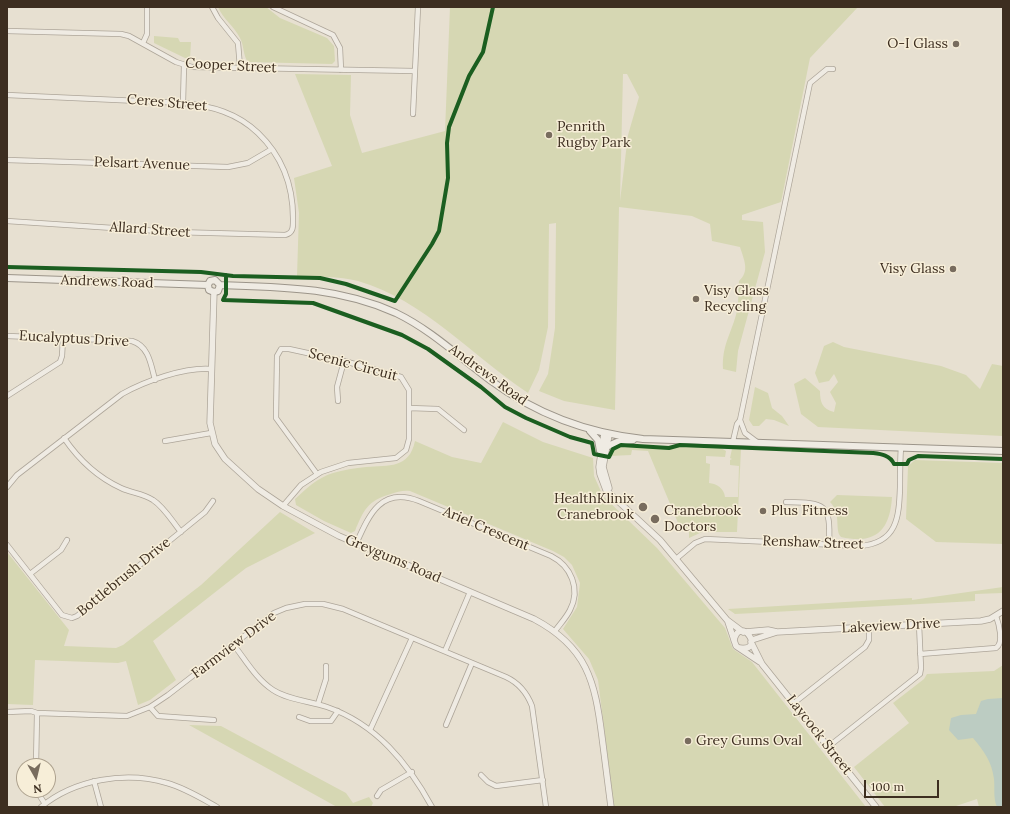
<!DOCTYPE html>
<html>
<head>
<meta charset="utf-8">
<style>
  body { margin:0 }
  #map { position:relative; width:1010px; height:814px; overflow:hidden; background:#e7e0d1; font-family:Lora,serif }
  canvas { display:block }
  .frame { position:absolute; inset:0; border:8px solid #3d2e20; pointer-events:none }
  .north { position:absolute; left:16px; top:758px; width:40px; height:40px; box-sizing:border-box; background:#f7eed8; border:1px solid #ada18e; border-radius:50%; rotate:172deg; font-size:11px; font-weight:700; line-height:16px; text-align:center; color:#3d2e20 }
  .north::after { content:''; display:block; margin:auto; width:14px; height:18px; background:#786c5e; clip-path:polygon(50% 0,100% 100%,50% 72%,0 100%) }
  .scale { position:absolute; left:864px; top:780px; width:75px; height:18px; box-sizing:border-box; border:2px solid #3d2e20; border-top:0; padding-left:5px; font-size:12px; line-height:14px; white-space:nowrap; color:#3d2e20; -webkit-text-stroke:3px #f7eed8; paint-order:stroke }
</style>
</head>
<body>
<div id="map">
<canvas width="1010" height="814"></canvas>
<div class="frame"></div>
<div class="north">N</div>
<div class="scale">100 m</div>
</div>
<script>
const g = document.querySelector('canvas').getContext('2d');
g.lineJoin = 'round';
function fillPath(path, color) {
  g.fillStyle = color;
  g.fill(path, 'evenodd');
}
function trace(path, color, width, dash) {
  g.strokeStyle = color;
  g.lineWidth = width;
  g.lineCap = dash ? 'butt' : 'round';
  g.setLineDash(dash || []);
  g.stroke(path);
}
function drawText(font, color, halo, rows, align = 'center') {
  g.font = font + ' Lora,serif';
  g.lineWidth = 3;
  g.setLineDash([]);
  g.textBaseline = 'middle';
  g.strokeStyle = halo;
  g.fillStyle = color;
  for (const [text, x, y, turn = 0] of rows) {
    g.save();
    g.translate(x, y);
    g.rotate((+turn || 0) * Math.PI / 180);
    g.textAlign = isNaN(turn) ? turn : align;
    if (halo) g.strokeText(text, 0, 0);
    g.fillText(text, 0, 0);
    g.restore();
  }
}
fillPath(new Path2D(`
  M218,7H266L280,18L327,38L334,46L335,61L332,64L248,62C243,56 244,45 240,38C234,26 223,19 218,7Z
  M450,7H858L810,58L781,202L742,215V220L763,222L765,252L738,351L736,372L723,369C722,346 730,336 736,315C739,305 738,292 739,281C750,271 744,260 740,247L712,241L710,224L692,216L619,207L615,410L564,401L539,391L548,374L555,328L556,223L549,224L548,327L539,370L528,393C472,356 424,300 358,281C339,276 317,277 297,276L299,213L294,178L332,166L295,74L351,75L350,115L362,153L445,131ZM623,74H627L639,97L628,135L620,201Z
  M154,36L178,38L180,42H191L190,59L185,58L154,43Z
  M833,342L844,347L941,366L966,375L980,389L992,364L1003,366V436L818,427L801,414L794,384L805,378L820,391C820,402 822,409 834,412L836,403L830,392L838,382L834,374L829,381L819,383L815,373L824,346Z
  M755,387L768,393L772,408L782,416L789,426L774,420L766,419L759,426H753L749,420Z
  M503,422L543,442L593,458L594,476L603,496L657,548L725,628L733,649L752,662L866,807H614L598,680L589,659L563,629L577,607L580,583L572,565L564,557L553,551L410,491C403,490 397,492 391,494C368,500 363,511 355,531L351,533L324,521L296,505L295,499C307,488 317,478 333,473C343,470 355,468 366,467C389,465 409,469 415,441L452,457L481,463Z
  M622,446L665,448L680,446L721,448L726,451L725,457L706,456V463L710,464L709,483C717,484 724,488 725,497H738L739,466L730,465V460L732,459L730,458L732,449H741L737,532H702L689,538V530H681L648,451L632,450L631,455L610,456L615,449Z
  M915,460L1003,463V544L936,542L906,519L908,466Z
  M837,495L892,497C890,530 876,545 841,537C834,530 842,514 830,502Z
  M280,512L315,533L246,568L153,641L176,680L150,700L138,705L126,661L118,663L35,660L33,705L7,704V552L69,630L64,646L116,648L123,645L201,585Z
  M1003,587V593L975,594V601L755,613L735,614L728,609L912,598V600Z
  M1003,665V807H979L977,799L953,807H885L854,767L909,723L893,703L924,679L927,674L994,671Z
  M189,725L221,726L346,793L353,803L369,797L373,803L371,807H337Z`), '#d6d7b3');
fillPath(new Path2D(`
  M1003,698V807H997C993,798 995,789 994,779C992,762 984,751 973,738L958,740L949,730L951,718L961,715L976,714L981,701L988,699Z`), '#bcccc2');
const minor = new Path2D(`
  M212,7L218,18L238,43L240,67
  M273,7L333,35L340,48L341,70
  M7,31L121,34L129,36L176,62L192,67L415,71
  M143,43L147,34V7
  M7,95L183,103C212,106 237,113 258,133C282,156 293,186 293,218C293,226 294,233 285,235L174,232L7,221
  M183,103L184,65
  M413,114L418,7
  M7,160L228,167L248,163L272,149
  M7,336L132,341C149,346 151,365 155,380
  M7,396L60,362L62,356L63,338
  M338,401L337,387L344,361
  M409,408L438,409L464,430
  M740,420L745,433L757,442
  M64,438C79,460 97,477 121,488C131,493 143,493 153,500C164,507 172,521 181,532
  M165,441L211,433
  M733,441L737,424L740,420L810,83L827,69H833
  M7,487L17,475L122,394C145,381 185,367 211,369
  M786,502C825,503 831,503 829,544
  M283,506L301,485L321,472L348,463L396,458L406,450L409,439V390L401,377L344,361L289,349H281L277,356L276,418L317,474
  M356,544C369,515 381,486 419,501L551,556C571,566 581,589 570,610C566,618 560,624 555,631
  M7,545L62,615L72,618L77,616L205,512L213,501
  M676,559L695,543L705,539L860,546C897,543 899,518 900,487C900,474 900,460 901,447
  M30,574L61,550L67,540
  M233,644C245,659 256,679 273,690C288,700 310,701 327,707C376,724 408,763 432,807
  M445,651L470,592
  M920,654L996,648C1004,643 999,624 996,616
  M794,703L865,647L869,640V627
  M318,704L326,679V666
  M150,707L158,716L214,720
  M7,712L31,711L37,713L127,716L150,707L168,695L274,613L286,608L305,604H323L343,609L506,677C519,683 527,693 532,706L546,807
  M299,717L310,721H331L338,711
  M446,725L472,663
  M370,730L412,638
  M828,747L920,674L921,668L919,624
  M36,766L37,713
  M481,775L488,782L496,786L543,780
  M94,781L101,807
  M36,790L45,804
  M377,796L381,790L412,772
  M41,807C75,779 126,771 167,783C185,788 201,798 217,807`);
const tertiary = new Path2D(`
  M214,292L210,423L215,444L225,459L258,489L283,506L339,536L534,619C587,647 595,681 602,737C605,760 608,784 611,807
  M604,434L599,467L600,474L606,490L660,540L727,620L743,632
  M609,488L603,467L609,435
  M728,622L736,646L760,662
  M745,632L768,630L777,632
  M734,640C741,614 766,652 740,648
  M752,640L777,632L981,621L990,619L1003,611
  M751,642L762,664L876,807`);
const secondary = new Path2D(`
  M7,278L208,285
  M208,285L209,290L214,292L218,291L220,285
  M208,285L210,281L215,280L220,285
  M220,285C281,287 339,287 396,313C431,330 458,356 490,380C536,414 586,433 643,439L1003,451
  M590,431L598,440L600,451
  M606,447L617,442L633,440`);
trace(minor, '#ada599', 6);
trace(tertiary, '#ada599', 7);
trace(secondary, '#9c958a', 8);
trace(minor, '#efebe3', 4.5);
trace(tertiary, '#efebe3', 5.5);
trace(secondary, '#efebe3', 6);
trace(new Path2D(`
  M7,267L201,272L233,276L320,278L346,284L395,301L432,244L439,231L448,178L447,143L449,127L469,76L483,52L493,7
  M226,275V294L223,300L313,303L402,335L428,349L481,387L505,407L526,418L570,437L592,443L594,454L609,457L613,449L621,445L669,448L680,445L873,453C881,454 890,455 894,464H907L909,460L918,456L1003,459`), '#1b5e20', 4);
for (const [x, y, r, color] of [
  [956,44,4,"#786c5e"],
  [549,135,4,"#786c5e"],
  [953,269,4,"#786c5e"],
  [696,299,4,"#786c5e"],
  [643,507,5,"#786c5e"],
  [763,511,4,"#786c5e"],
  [655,519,5,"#786c5e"],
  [688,741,4,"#786c5e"]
]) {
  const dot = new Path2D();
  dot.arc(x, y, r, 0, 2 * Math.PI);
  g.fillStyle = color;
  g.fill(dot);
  trace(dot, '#f7eed8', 1.5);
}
drawText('14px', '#3d2e20', '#f7eed8', [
  ["O-I Glass",948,44,"right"],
  ["Penrith",557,127],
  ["Rugby Park",557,143],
  ["Visy Glass",945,269,"right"],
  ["Visy Glass",704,291],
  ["Recycling",704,307],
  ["HealthKlinix",634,499,"right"],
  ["Cranebrook",634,515,"right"],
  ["Cranebrook",664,511],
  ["Doctors",664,527],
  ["Plus Fitness",771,511],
  ["Grey Gums Oval",696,741]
], 'left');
drawText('14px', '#3d2e20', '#f7eed8', [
  ["Cooper Street",231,66,3],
  ["Ceres Street",167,103,5],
  ["Pelsart Avenue",142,164,2],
  ["Allard Street",150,230,4],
  ["Andrews Road",107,282,2],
  ["Eucalyptus Drive",74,339,3],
  ["Scenic Circuit",353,365,15],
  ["Andrews Road",488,375,36],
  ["Ariel Crescent",486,529,23],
  ["Renshaw Street",813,543,2],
  ["Greygums Road",393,559,23],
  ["Bottlebrush Drive",124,577,-39],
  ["Lakeview Drive",891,626,-3],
  ["Farmview Drive",234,645,-37],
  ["Laycock Street",819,735,52]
]);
</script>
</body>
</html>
